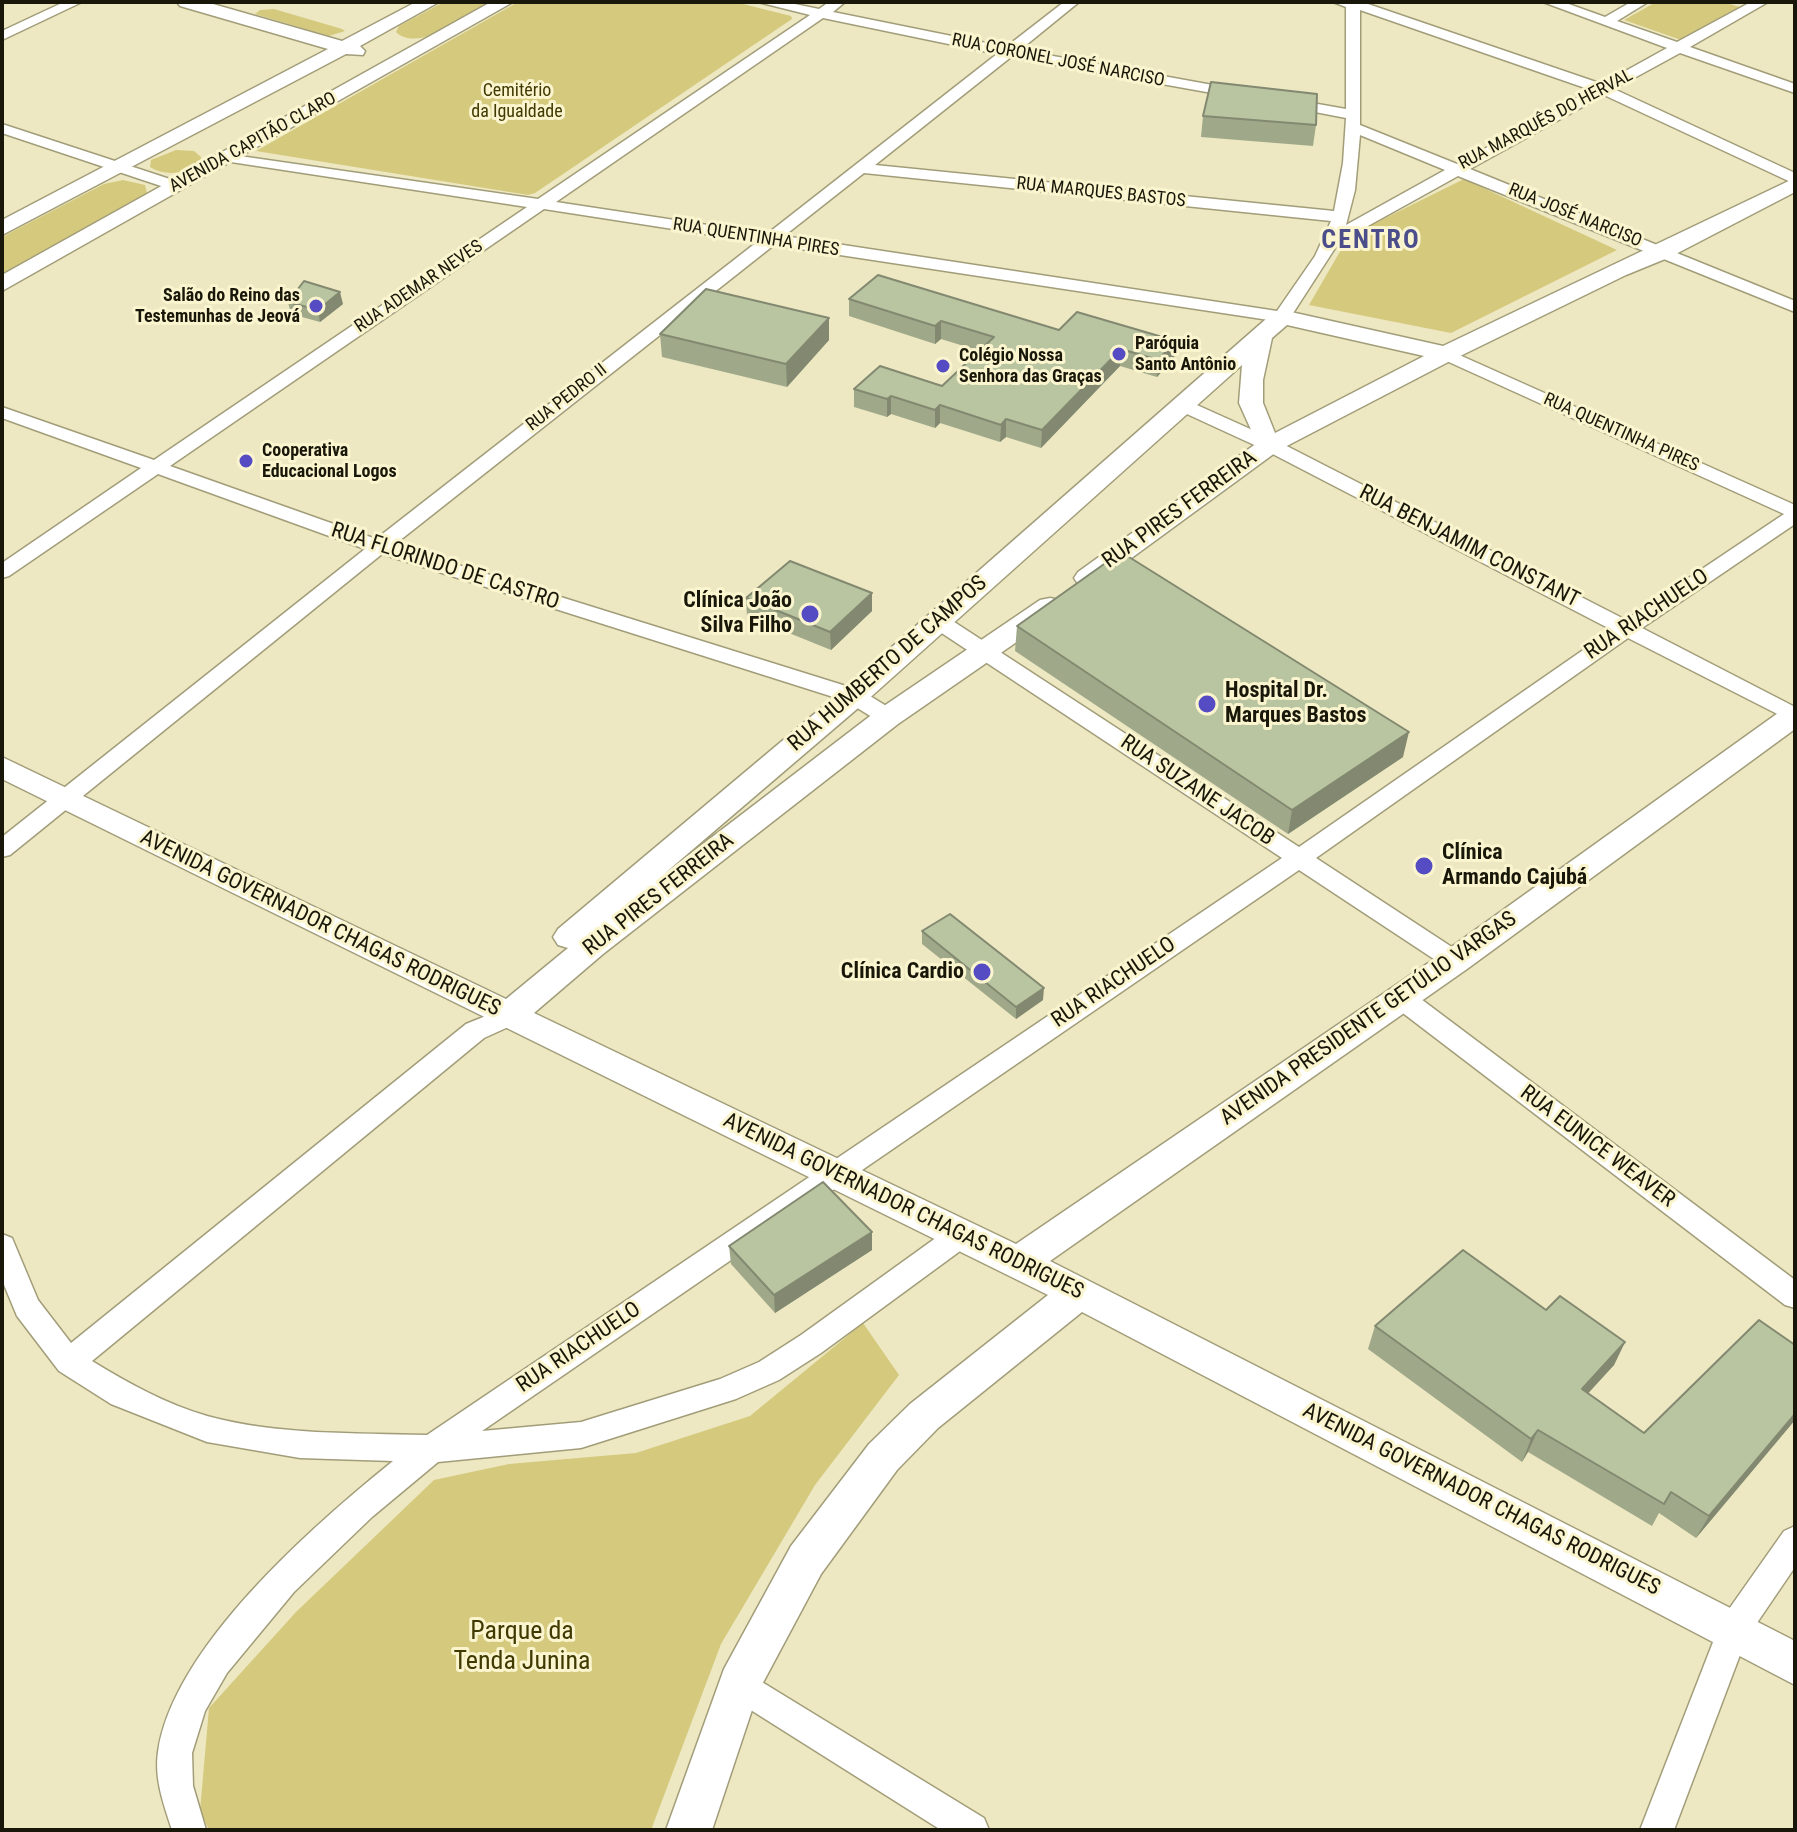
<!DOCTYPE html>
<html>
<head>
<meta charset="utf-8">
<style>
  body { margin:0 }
  #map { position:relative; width:1797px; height:1832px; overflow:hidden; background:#ede8c2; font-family:"Roboto Condensed",sans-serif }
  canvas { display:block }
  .frame { position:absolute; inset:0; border:4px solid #191709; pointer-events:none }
</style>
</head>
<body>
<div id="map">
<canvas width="1797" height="1832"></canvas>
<div class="frame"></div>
</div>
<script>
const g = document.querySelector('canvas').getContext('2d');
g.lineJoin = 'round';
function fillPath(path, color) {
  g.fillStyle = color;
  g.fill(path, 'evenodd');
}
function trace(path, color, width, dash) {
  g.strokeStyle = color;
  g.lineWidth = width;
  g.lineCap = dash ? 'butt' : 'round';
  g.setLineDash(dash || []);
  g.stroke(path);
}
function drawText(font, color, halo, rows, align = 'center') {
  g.font = font + ' "Roboto Condensed",sans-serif';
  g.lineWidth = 6;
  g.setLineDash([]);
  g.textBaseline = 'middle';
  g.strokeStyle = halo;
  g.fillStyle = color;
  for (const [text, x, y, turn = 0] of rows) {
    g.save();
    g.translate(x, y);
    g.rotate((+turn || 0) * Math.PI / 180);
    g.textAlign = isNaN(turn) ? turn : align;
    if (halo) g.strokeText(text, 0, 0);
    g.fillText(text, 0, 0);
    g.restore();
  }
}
fillPath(new Path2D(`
  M444,2H491C469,15 419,54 396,32L399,26Z
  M518,2H735L791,16L792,19L535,193L528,195L256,151Z
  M1656,2H1723L1743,8L1684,41L1624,20Z
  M274,9L342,29L345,31L329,36L255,14L260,10Z
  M176,150L194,151L201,157V161C188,174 166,177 150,167L151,160Z
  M1464,179L1617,250L1451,333L1309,305L1349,236Z
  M123,180L145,185L147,193L2,277V237L104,184Z
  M863,1323L899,1375L815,1485L721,1644L651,1830H209L200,1811L209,1708L296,1612L434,1480L509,1464L636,1453L750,1416Z`), '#d4c97d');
const street = new Path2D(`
  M64,2H82L2,40V31Z
  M758,2H785L819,9L829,2H845L833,12L1006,47L1064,2H1079L1020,50L1240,90L1247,94L1240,98L1011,57L875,165L1334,211L1343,163L1346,118L1284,106L1277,102L1284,98L1346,109V7L1333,2L1368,4L1602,84L1667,48L1543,2H1563L1605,17L1631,2H1648L1617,21L1677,42L1751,2H1768L1690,47L1795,84V93L1680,53L1614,89L1795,173V184L1604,95L1470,169L1795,301V312L1458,176L1339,242L1288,321L1282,322L774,245L394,545L862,691L896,712L899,717L896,722H880L846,701L382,554L10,855L2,857V837L365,549L158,474L9,576L2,578V563L141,468L2,418V407L154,460L527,207L231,162L226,160V154L538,199L810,15ZM1360,10L1591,90L1457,164L1360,125ZM823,18L997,54L767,234L556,202ZM1360,135L1445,170L1346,225L1355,190ZM864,173L1331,221L1315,256L1277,311L784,236ZM544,209L757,242L376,539L170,466Z
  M2,124L182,183L184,186L176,191L2,133Z
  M1446,349L1795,505V524L1642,628L1795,707V723L1628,638L1316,858L1464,955L1467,961L1464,967L1455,970L1446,967L1299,870L482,1431L581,1422L720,1379L759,1362L801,1335L951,1227L961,1224L971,1227L975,1235L971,1243L821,1353L779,1380L736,1399L581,1448L438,1462L372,1517L294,1592L227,1673L205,1711L192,1753L193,1786L206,1830H172C164,1805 154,1779 158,1752C173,1647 314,1525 393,1461L300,1458L207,1442L111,1404L59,1371L17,1316L2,1280V1234L12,1238L38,1300L71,1343L466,1024L508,1007L517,1009L521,1016L517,1023L484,1038L92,1361C128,1383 166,1404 207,1416C276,1435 356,1433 427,1435L1282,858L931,626L928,621L931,616H945L1299,847L1612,630L1263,449L1176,409L1173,405L1176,401H1188L1277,441L1626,620L1784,514L1440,358L1437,354Z
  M1400,988L1409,990L1795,1280V1308L1785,1305L1391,1004L1388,997L1391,990Z
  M1795,1526V1567L1746,1639L1674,1830H1640L1722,1619L1784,1531Z
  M739,1668L984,1818L989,1830H941L727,1695L723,1684L727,1673Z`);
const secondary = new Path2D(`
  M177,2H206L342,41L416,2H439L360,46L365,51L363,55L346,54L2,235V220L328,49L180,6Z
  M491,2H513L2,291V275Z
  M1795,178V192L1670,257L1626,275L1454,359L1279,450L1096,584H1078L1074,578L1078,572L1257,443L1239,403L1242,365L864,703L664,874L878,710L1040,600L1050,598L1060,600L1064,606L1060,612L898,724L603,954L534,1013L1016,1244L1443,953L1785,708L1795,706V729L1467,969L1050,1261L1795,1641V1685L1082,1312L938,1428L897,1470L821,1574L758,1692L712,1830H666L724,1669L791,1546L869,1444L910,1404L1048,1295L2,779V757L506,999L568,948L558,945L553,937L558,929L844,689L1274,312L1282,310L1443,346ZM1287,325L1424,356L1275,433L1263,403V380L1272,338Z`);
trace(street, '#a29d79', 3);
trace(secondary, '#a29d79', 3);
fillPath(street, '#fff');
fillPath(secondary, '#fff');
fillPath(new Path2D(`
  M1203,116L1316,125L1313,146L1201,137Z
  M849,299L1059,330L1176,341L1174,358L1157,377L1120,366L1041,448L1006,437L1000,442L940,423L935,428L891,414L887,417L854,407V389L942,386L980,351L941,339L935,344L849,316Z
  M288,302L343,304L320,322L291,314Z
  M660,334L829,340L787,387L662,357Z
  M746,598L872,611L831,650L747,616Z
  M1017,626L1403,757L1288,834L1015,651Z
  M922,931L1043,1000L1016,1019L922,944Z
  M872,1232V1250L775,1313L731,1264L729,1246Z
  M1546,1310L1625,1342L1614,1365L1588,1393L1644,1433L1795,1345V1420L1696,1538L1659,1513L1652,1526L1528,1452L1522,1462L1368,1349L1375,1326Z`), '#9fa98a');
fillPath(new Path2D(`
  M340,292L343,304L320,322L318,310Z
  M829,318V340L787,387L786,364Z
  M941,321V339L935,344V326Z
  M1176,341L1174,358L1157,377L1158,360Z
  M1121,349L1120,366L1041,448L1042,430Z
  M891,396V414L887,417V399Z
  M940,405V423L935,428V410Z
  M1006,419V437L1000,442L1001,425Z
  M872,593V611L831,650L830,632Z
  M1409,732L1403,757L1288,834L1292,810Z
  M1044,988L1043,1000L1016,1019V1007Z
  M872,1232V1250L775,1313L774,1295Z
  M1625,1342L1614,1365L1572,1411L1582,1389Z
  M1795,1414V1420L1696,1538L1709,1516Z
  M1538,1430L1528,1452L1522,1462L1531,1439Z`), '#828970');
const building = new Path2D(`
  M1211,82L1317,94L1316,125L1203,116Z
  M878,275L1059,330L1077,312L1176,341L1158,360L1121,349L1042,430L1006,419L1001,425L940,405L935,410L891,396L887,399L854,389L880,366L942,386L994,337L941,321L935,326L849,299Z
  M304,281L340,292L318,310L288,302Z
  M706,289L829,318L786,364L660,334Z
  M1121,552L1409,732L1292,810L1017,626Z
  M790,561L872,593L830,632L746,598Z
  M950,914L1044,988L1016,1007L922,931Z
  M823,1182L872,1232L774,1295L729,1246Z
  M1463,1250L1546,1310L1560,1296L1625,1342L1582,1389L1644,1433L1759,1320L1795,1345V1414L1709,1516L1671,1492L1664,1504L1538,1430L1531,1439L1375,1326Z`);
fillPath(building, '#b9c4a0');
trace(building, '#828970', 2);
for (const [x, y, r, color] of [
  [316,306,8,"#554cc3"],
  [1119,354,8,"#554cc3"],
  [943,366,8,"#554cc3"],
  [246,461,8,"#554cc3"],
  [810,614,10,"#554cc3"],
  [1207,704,10,"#554cc3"],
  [1424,866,10,"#554cc3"],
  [982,972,10,"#554cc3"]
]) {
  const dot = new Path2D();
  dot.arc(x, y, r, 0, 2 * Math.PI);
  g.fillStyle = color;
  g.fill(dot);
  trace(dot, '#faf5cf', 3);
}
drawText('18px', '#191709', '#faf5cf', [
  ["RUA CORONEL JOSÉ NARCISO",1058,61,11],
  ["RUA MARQUÊS DO HERVAL",1546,120,-28],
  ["AVENIDA CAPITÃO CLARO",253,143,-29],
  ["RUA MARQUES BASTOS",1101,193,6],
  ["RUA JOSÉ NARCISO",1575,216,22],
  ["RUA QUENTINHA PIRES",756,238,9],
  ["RUA ADEMAR NEVES",419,287,-34],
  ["RUA PEDRO II",567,398,-38],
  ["RUA QUENTINHA PIRES",1621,433,24]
]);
drawText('18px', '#403901', '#faf5cf', [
  ["Cemitério",517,91],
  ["da Igualdade",517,112]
]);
drawText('bold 18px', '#191709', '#faf5cf', [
  ["Salão do Reino das",300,296,"right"],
  ["Testemunhas de Jeová",300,317,"right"],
  ["Paróquia",1135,344],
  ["Santo Antônio",1135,365],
  ["Colégio Nossa",959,356],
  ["Senhora das Graças",959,377],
  ["Cooperativa",262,451],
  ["Educacional Logos",262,472]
], 'left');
drawText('22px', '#191709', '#faf5cf', [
  ["RUA PIRES FERREIRA",1180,510,-36],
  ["RUA BENJAMIM CONSTANT",1469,547,27],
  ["RUA FLORINDO DE CASTRO",445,567,18],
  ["RUA RIACHUELO",1647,615,-34],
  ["RUA HUMBERTO DE CAMPOS",888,664,-41],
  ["RUA SUZANE JACOB",1197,791,34],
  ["RUA PIRES FERREIRA",659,895,-38],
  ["AVENIDA GOVERNADOR CHAGAS RODRIGUES",320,924,26],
  ["RUA RIACHUELO",1114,983,-34],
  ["AVENIDA PRESIDENTE GETÚLIO VARGAS",1369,1019,-35],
  ["RUA EUNICE WEAVER",1597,1147,37],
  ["AVENIDA GOVERNADOR CHAGAS RODRIGUES",903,1207,26],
  ["RUA RIACHUELO",579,1348,-34],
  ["AVENIDA GOVERNADOR CHAGAS RODRIGUES",1481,1500,27]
]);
drawText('bold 22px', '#191709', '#faf5cf', [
  ["Clínica João",792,601],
  ["Silva Filho",792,626],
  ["Hospital Dr.",1225,691,"left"],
  ["Marques Bastos",1225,716,"left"],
  ["Clínica",1442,853,"left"],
  ["Armando Cajubá",1442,878,"left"],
  ["Clínica Cardio",964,972]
], 'right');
g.letterSpacing = '2px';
drawText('bold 26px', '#4c4d8b', '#faf5cf', [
  ["CENTRO",1371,241]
]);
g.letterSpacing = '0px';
drawText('26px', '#403901', '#faf5cf', [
  ["Parque da",522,1632],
  ["Tenda Junina",522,1662]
]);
</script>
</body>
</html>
